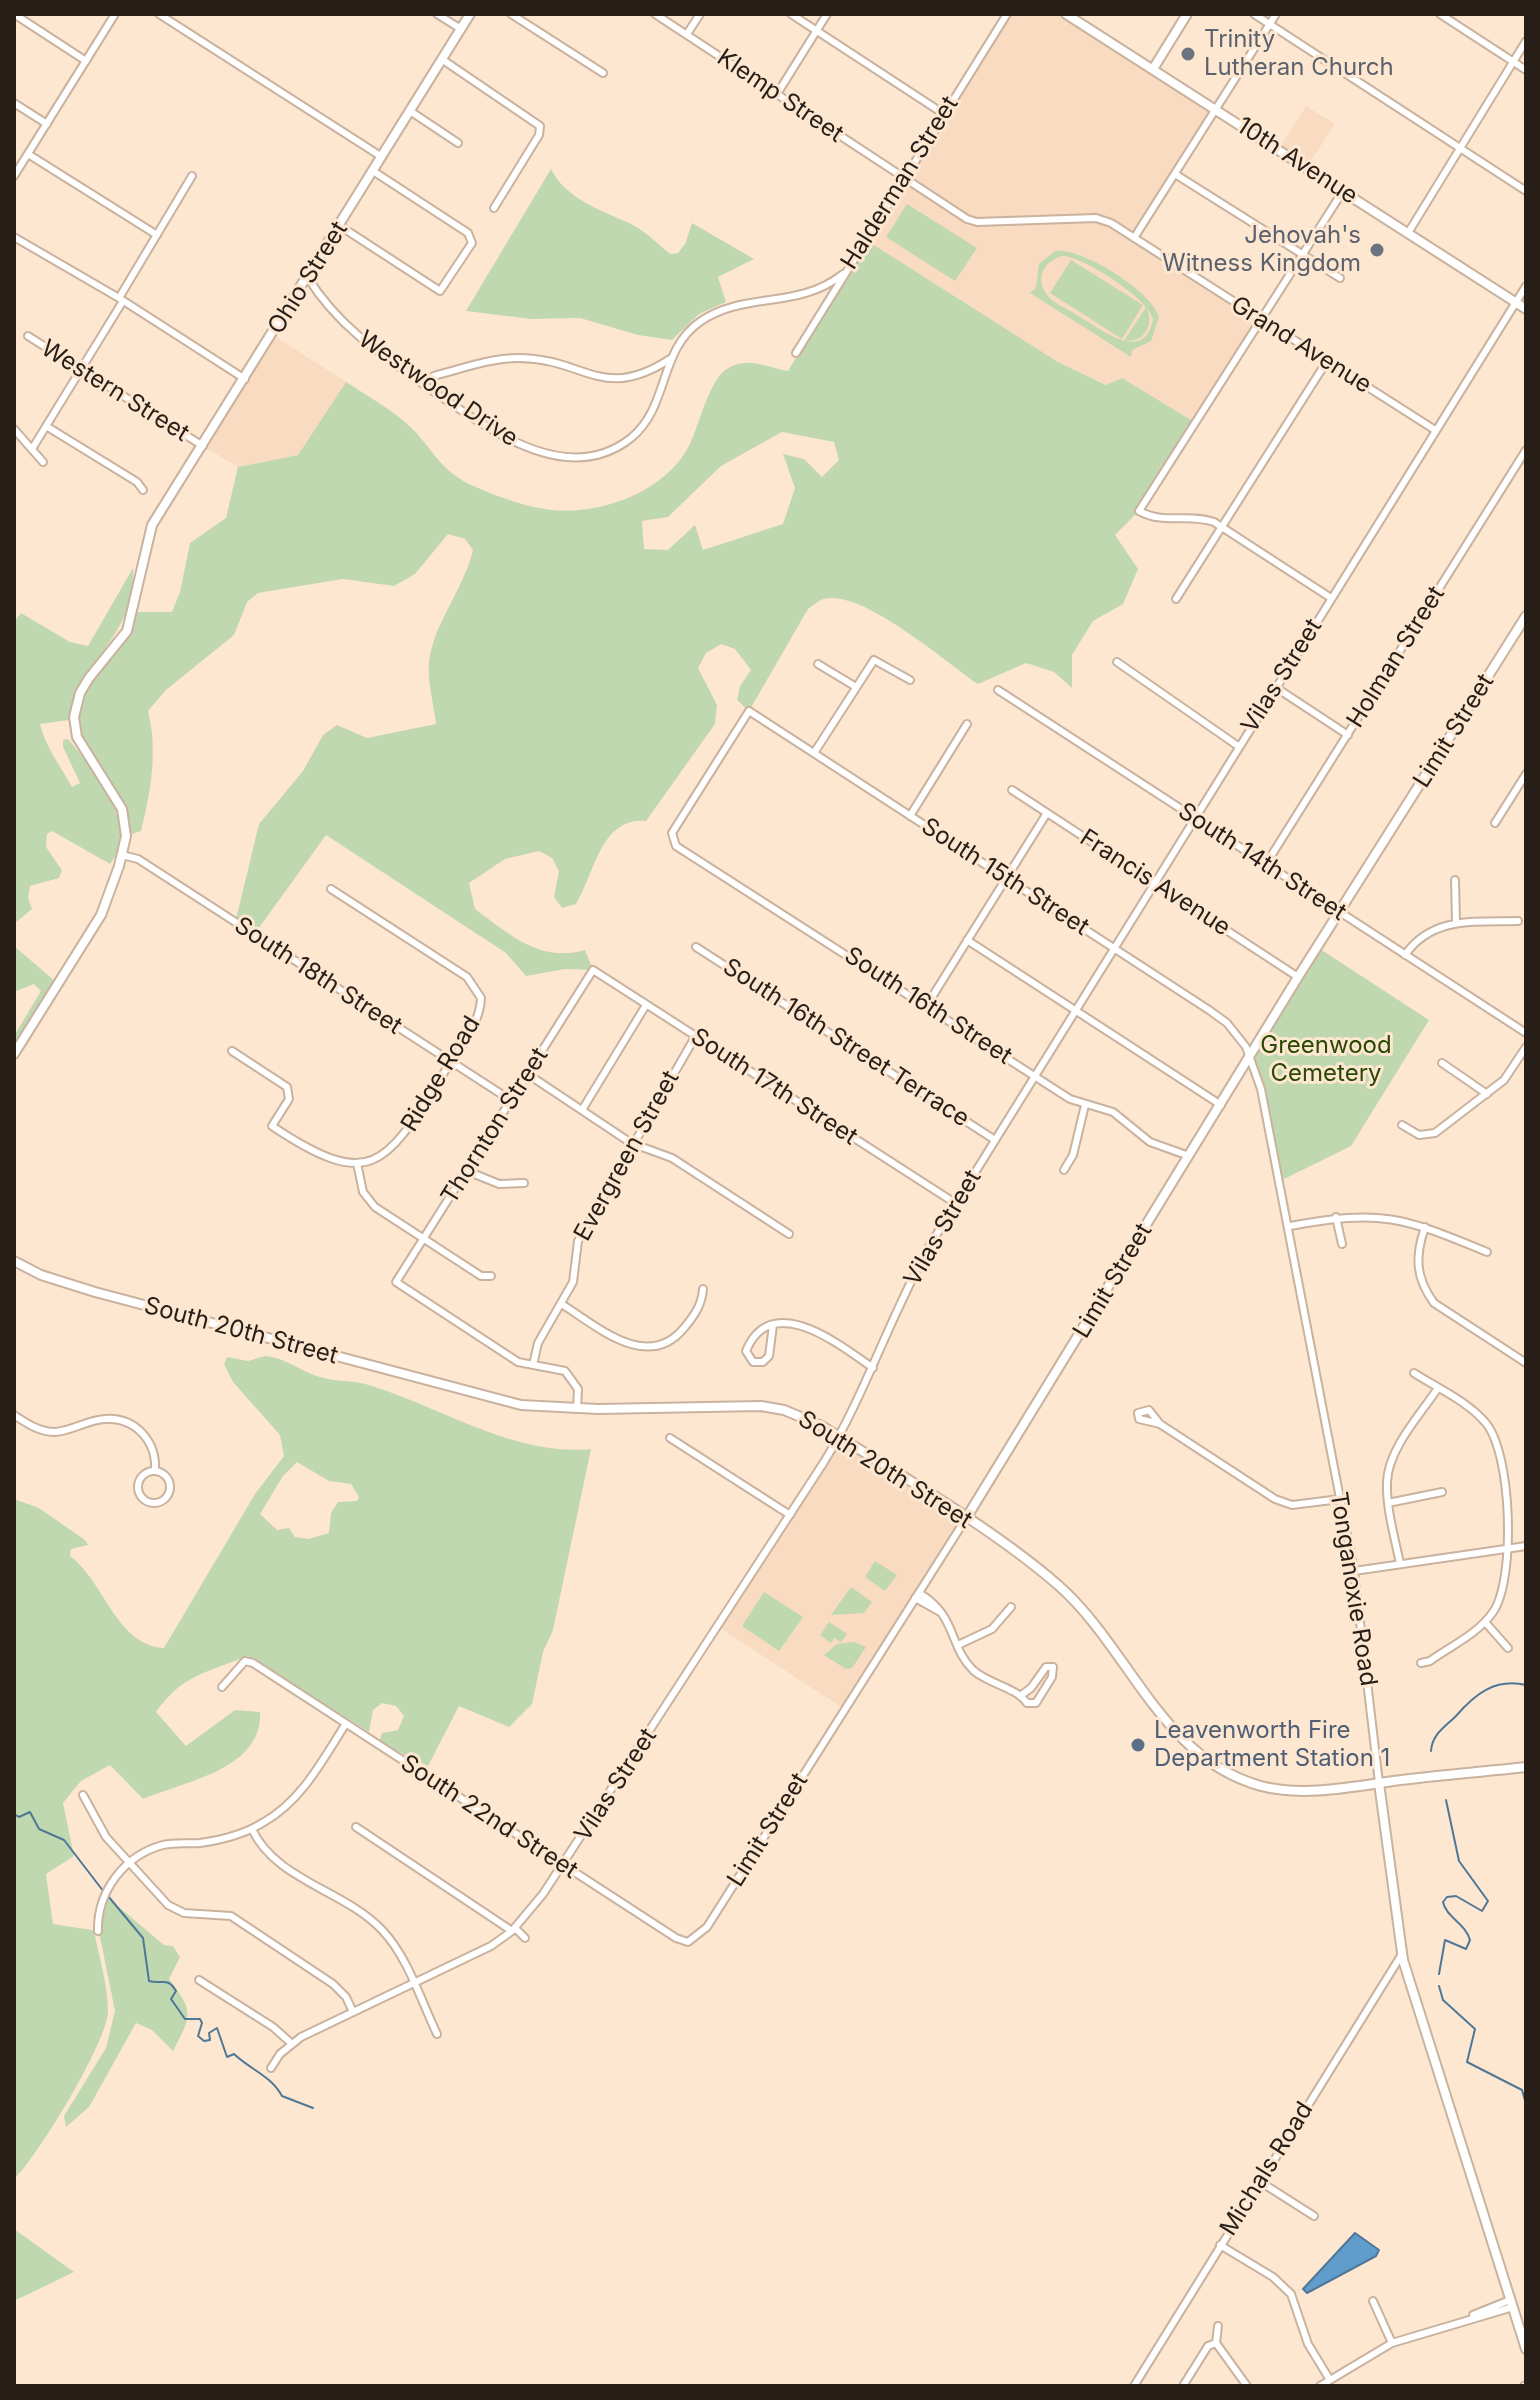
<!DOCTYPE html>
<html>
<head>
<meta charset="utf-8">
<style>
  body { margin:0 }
  #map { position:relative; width:1540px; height:2400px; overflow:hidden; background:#fee7d1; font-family:Inter,sans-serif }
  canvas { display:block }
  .frame { position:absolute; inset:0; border:16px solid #271f17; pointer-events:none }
</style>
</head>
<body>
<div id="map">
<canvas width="1540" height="2400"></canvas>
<div class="frame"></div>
</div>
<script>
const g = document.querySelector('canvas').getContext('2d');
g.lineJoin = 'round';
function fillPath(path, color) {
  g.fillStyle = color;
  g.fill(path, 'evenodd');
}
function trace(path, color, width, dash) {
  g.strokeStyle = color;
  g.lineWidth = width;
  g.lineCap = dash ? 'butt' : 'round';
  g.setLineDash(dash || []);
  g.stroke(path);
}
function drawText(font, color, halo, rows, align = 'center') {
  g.font = font + ' Inter,sans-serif';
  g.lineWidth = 6;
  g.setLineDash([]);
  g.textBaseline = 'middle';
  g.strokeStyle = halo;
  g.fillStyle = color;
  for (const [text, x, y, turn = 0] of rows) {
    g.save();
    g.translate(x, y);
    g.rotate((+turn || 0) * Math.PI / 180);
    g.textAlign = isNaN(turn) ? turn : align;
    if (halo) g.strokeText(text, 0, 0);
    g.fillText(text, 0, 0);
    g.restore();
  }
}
fillPath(new Path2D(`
  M1009,14H1061L1217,109L1135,238L1261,320L1196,423L1122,378L1107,385L1058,362L866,240Z
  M1306,106L1335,124L1307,167L1279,149Z
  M273,335L346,382L298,455L238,467L203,446Z
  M839,1437L965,1520L844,1709L717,1626Z`), '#f8dbc0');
fillPath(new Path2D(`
  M551,169C565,198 602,211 629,223C643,229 658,244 670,254L678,253L685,244L692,223L754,259L718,277L726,302L699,314L672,340L638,335L580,318L531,319L466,311Z
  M907,204L977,248L955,281L886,237Z
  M866,240L1058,362L1106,385L1122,378L1196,423L1139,511L1115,535L1138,569L1123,604L1093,621L1072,655V688L1054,672L1026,663L978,684C947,663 861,588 824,599C819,600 813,606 808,609L749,711L737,700L740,686L751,670L735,649L721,644L706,653L698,668L717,705L715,724L646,821C600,817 595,874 576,904L562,908L554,897L559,871L552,858L539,851L505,859L469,883L475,909C509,934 540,963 585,950L593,970L565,969L526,976L506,953L326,835L256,932L236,919L259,824L303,771L323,735L337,725L367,738L436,724C434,705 427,681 429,662C434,622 464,589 473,550L465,539L448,534L415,574L394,586L343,579L258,593L247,602L234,635L166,690L148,711C158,751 151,791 141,831L126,836L122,809L77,737L75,704L127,631L133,612H172L180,592L190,543L226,518L238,467L298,455L346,382C366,395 388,407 406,423C431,444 436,468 471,485C496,496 525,507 552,510C601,515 665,492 689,446C698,428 709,382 725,370C747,355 765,367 788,371ZM782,432L834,442L839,460L822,477L804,459L783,454L795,488L783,524L703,550L695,525L668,550L644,549L642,521L668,517L721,466Z
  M1055,251C1081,247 1152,291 1159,317L1151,341L1132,350L1131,357L1030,293L1036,288L1039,264ZM1062,256C1083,256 1149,299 1153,319C1145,365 1100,329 1079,316C1068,309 1049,302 1044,290C1036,274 1047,260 1062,256Z
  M1071,260L1143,305L1122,339L1050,293Z
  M1146,307C1155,325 1145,342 1124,341Z
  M133,568C136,639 79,658 69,720L40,724C46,748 60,765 72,787L80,783L63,747V740L68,739C92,768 143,827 110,864L52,831L47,834L46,847L62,870L59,878L30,886L28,898L32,909L14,924V622L21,613L70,642L88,646Z
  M14,946L55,981L14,1046V1036L41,991L34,984L14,992Z
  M1317,947L1429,1020L1351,1146L1280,1181L1251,1055Z
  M265,1356C287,1358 299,1371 320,1377C336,1382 353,1380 369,1385C439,1406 515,1457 591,1449L553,1630L543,1652L532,1704L509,1727L459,1706L428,1766L379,1742L382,1733L398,1730L404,1716L396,1706L382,1703L373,1710L369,1732L247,1656C207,1673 183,1674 156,1712L186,1746L235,1710L260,1712C263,1769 186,1781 143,1799L110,1765L81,1781L63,1803L74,1856L46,1874L53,1924L98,1931L108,1898L164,1945L173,1946L180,1957L169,1979C194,2012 192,2015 173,2051L152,2030L136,2023L89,2107L66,2127L64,2116L106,2048L115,2011L99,1932L94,1931C99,1957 108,1985 108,2011C108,2041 37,2158 14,2179V1499L39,1508L85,1540L88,1545L71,1549L70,1556C105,1582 116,1645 164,1648L255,1494L284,1456L280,1435L233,1382L224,1364L227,1357L248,1361ZM297,1462L329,1481L351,1484L359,1497L357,1501L338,1502L331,1513L329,1533L308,1539L295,1537L289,1528L277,1530L260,1514L283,1476Z
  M875,1561L897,1575L885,1591L865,1577Z
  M851,1587L872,1602L864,1613L831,1615Z
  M764,1592L803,1617L779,1651L742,1626Z
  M829,1622L847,1634L841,1642L834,1638L831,1643L820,1635Z
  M854,1642L866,1647L852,1668L846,1669L824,1655L837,1644Z
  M14,2229L74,2272L14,2301Z`), '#c0d8b0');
const water = new Path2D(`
  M1355,2233L1379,2250L1376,2256L1307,2293L1303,2289Z`);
fillPath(water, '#609dcd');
trace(water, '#4f7796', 2);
trace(new Path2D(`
  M1431,1751C1432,1734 1445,1727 1456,1716C1475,1694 1495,1678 1526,1685
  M14,1814L19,1817L30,1812L39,1829L64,1840L104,1892
  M108,1896L143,1938L149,1981C162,1985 167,1976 176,1991L171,1999L185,2019H200L202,2023L198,2036L204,2041L210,2040L209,2033L217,2028L227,2057L234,2054C251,2070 271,2076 282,2096L313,2108
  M1439,1974L1445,1940L1466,1949L1470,1940C1465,1923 1446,1917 1443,1902L1447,1897L1456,1896L1482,1911L1488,1901L1459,1861L1446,1800
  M1439,1986L1443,2000L1475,2029L1467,2062L1522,2090L1526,2104
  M1526,2129V2133
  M1526,2222V2225`), '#4f7796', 2);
const street = new Path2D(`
  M14,14L86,61
  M159,14L382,157
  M437,14L461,29
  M511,14L603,73
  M655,14L967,219L977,222L1096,218L1111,223L1435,430
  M791,14L944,114
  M1254,14L1526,191
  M1440,14L1526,70
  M687,34L700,14
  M443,60L540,126L539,135L494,208
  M777,94L827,14
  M14,103L47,124
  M410,111L458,143
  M28,154L157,235
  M1175,174L1340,278
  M14,176L115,14
  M340,226L440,291L472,243L468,233L373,171
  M1408,233L1526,41
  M14,237L119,298L245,379
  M1134,238L1276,14
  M308,278C340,329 385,357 433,391C487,428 567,489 631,438C670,406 658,350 701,321C745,291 798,310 843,274
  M119,298L192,176
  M28,336L203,446
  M796,353L1007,14
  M422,383L434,376C461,369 490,358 518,358C585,358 602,403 670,359
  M46,426L137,482L143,490
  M14,429L43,462
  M32,449L123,301
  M1331,598L1214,522C1187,513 1165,525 1139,511L1343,191
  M1176,599L1327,361
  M1117,662L1238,746
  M818,664L856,687
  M1275,687L1348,735
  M998,690L1526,1033
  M814,753L874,660L910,680
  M1012,790L1298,977
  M910,816L967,724
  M1495,823L1526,774
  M122,855L138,859L512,1101
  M1266,864L1526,450
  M1455,880L1456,923
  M967,940L1221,1105
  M696,947L995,1140
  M1405,955C1432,916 1476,922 1518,921
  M927,1005L1047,813
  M232,1051L287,1087L289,1099L272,1126C372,1193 386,1165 443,1074C457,1052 480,1026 481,998L467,977L331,889
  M1442,1063L1487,1094
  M529,1075L631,1143L672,1158L789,1234
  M582,1110L646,1005
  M1402,1125L1419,1135L1435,1133L1504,1080L1526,1047
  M1189,1156L1150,1142L1113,1112L1070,1099L676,846L672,833L749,711L1209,1010L1227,1023L1246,1047L1261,1089L1354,1571L1379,1783
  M357,1163L363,1192L375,1207L481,1276H491
  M1064,1170L1073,1155L1085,1105
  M467,1171L499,1184L524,1183
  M1336,1217L1342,1244
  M1290,1226C1382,1209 1402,1217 1487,1252
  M1425,1227C1415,1256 1415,1277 1434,1303L1526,1363
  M563,1305C598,1327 648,1372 684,1328C694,1316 702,1305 703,1289
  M773,1325L769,1356L763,1362H753L746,1351C771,1290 839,1344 873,1368
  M533,1365L538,1343L573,1282L578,1241L695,1037
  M1414,1373C1437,1388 1467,1401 1485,1422C1512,1452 1516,1579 1493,1612C1479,1633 1451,1646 1430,1661L1421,1663
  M577,1409L578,1389L565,1371L518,1362L396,1282L593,970L955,1203
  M14,1415C26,1423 39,1432 55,1432C72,1431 87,1420 105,1419C136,1417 157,1442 155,1471
  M1160,1424L1139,1419L1138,1413L1149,1410L1160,1424L1275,1499L1292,1505L1340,1499
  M670,1438L790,1515
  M138 1487a16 16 0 1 1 32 0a16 16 0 1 1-32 0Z
  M1388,1503L1442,1492
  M1400,1564C1395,1538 1386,1509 1387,1482C1388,1449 1420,1415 1438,1388
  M1354,1571L1526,1546
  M919,1593C957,1615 948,1645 973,1670C988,1684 1016,1687 1027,1703H1036L1052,1677L1053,1667H1046L1031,1688L1020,1696
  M915,1598L940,1612
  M1485,1622L1508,1648
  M958,1645L992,1629L1011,1607
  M222,1687L245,1661L253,1663L676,1938L688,1942L707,1927L965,1520
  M83,1795L106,1837L168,1905L184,1913L231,1916L333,1984L346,1997L353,2012
  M356,1827L512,1931
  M252,1829C275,1880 346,1891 382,1930C408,1957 421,2001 437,2034
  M515,1928L525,1938
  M98,1931C97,1891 125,1855 163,1845C176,1842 188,1844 200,1843C222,1840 245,1834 264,1822C302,1800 322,1761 345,1725
  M199,1980L273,2027L291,2043
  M271,2068L280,2054L301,2037L491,1946L512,1931L543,1894L824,1462C866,1393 890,1316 930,1245L1526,286
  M1259,2181L1314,2216
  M1220,2245L1273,2277L1291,2294L1308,2344L1330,2380
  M1373,2301L1392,2343
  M1473,2315L1510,2300
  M1218,2326L1216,2343L1247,2386
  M1134,2386L1402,1954
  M1183,2386L1208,2346L1216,2343
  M1320,2386L1392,2343L1513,2307
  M1524,2386L1526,2385`);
const secondary = new Path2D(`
  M1066,14L1526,309
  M1153,69L1187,14
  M14,1054L101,915L119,866L126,836L122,809L77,737L74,717L80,693L89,678L127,631L152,525L470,14
  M14,1261L41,1275L95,1292L521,1405L598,1409L761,1406L784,1410L822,1426C899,1475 990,1526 1058,1585C1130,1648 1161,1759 1261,1786C1302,1797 1352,1787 1393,1781C1438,1775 1482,1772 1526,1767
  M965,1520L1298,977L1526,616
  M1379,1783L1403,1960L1526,2349`);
trace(street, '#c9b29e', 10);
trace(secondary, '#c9b29e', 12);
trace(street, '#fff', 6);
trace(secondary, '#fff', 8);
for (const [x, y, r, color] of [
  [1188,54,8,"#6b7280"],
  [1377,250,8,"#6b7280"],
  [1138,1745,8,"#5c6f8a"]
]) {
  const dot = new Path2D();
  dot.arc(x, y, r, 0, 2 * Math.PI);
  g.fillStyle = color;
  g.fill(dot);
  trace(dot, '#fee7d1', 3);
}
drawText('24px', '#5b616d', '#fee7d1', [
  ["Trinity",1204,40],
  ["Lutheran Church",1204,68],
  ["Jehovah's",1361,236,"right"],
  ["Witness Kingdom",1361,264,"right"]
], 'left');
drawText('24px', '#271f17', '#fee7d1', [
  ["Klemp Street",780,96,34],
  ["10th Avenue",1297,161,33],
  ["Halderman Street",900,183,-58],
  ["Ohio Street",308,278,-58],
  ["Grand Avenue",1301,345,32],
  ["Westwood Drive",438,389,34],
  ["Western Street",115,391,32],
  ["Holman Street",1396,657,-58],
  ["Vilas Street",1282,676,-58],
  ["Limit Street",1454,731,-58],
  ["South 14th Street",1262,862,33],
  ["South 15th Street",1005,877,33],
  ["Francis Avenue",1155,883,33],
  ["South 18th Street",318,976,33],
  ["South 16th Street",928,1006,33],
  ["South 16th Street Terrace",846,1043,33],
  ["Ridge Road",441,1074,-59],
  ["South 17th Street",774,1087,33],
  ["Thornton Street",495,1126,-58],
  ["Evergreen Street",627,1156,-61],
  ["Vilas Street",943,1228,-60],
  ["Limit Street",1113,1281,-59],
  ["South 20th Street",241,1331,15],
  ["South 20th Street",885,1470,32],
  ["Tonganoxie Road",1353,1589,81],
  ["Vilas Street",616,1785,-57],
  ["South 22nd Street",489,1817,33],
  ["Limit Street",768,1830,-58],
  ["Michals Road",1267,2169,-58]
]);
drawText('24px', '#294904', '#fee7d1', [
  ["Greenwood",1326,1046],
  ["Cemetery",1326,1074]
]);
drawText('24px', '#4e5e75', '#fee7d1', [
  ["Leavenworth Fire",1154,1731],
  ["Department Station 1",1154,1759]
], 'left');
</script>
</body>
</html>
